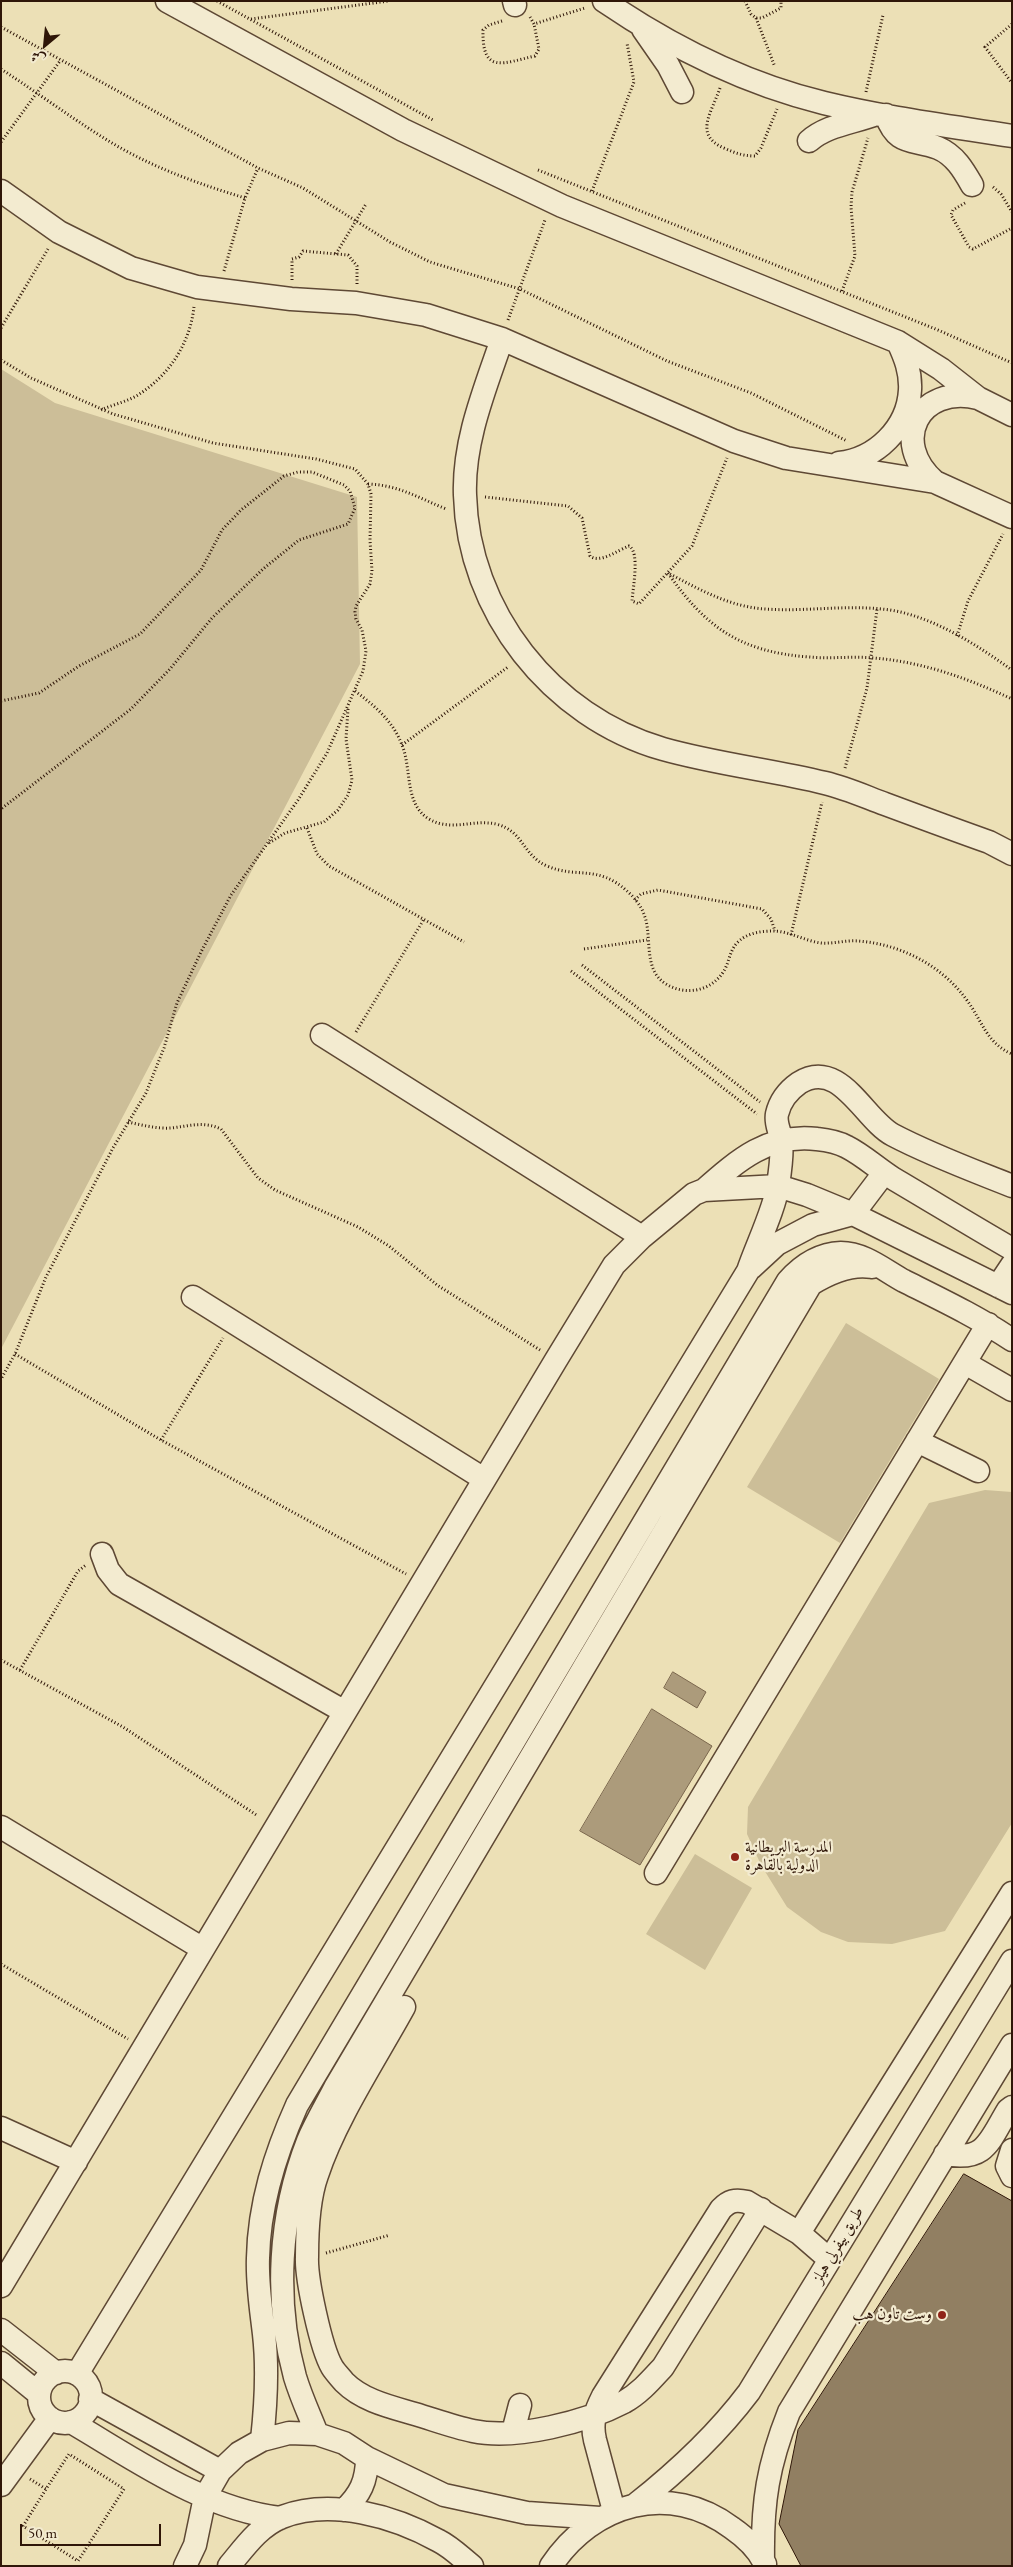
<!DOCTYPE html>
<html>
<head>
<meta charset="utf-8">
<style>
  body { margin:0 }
  #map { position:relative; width:1013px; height:2567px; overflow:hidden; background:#ece0b6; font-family:"EB Garamond",Amiri,serif }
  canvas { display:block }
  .frame { position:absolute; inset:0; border:2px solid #2f1608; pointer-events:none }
  .north { position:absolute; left:20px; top:20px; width:50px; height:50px; -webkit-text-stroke:4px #f3ebd0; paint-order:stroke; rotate:208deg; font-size:14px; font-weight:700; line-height:20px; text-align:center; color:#2f1608 }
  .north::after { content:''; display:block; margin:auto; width:18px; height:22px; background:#2f1608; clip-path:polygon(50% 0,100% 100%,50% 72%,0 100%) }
  .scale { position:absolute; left:20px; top:2524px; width:141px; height:22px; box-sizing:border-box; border:2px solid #2f1608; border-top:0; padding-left:6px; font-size:15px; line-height:18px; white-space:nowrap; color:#2f1608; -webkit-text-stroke:4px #f3ebd0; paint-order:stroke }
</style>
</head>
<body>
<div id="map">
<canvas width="1013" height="2567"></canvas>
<div class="frame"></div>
<div class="north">ش</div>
<div class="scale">50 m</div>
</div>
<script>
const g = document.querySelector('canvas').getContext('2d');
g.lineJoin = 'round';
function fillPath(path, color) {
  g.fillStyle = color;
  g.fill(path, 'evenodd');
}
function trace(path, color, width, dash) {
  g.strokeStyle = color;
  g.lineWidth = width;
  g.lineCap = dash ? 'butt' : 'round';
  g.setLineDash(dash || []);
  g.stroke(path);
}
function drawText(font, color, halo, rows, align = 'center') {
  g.font = font + ' "EB Garamond",Amiri,serif';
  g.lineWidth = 4.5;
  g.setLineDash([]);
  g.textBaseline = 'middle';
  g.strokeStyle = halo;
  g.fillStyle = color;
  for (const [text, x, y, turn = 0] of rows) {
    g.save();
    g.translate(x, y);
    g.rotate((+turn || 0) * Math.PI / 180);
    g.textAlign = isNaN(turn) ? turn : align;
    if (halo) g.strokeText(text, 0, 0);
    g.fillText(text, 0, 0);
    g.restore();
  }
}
fillPath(new Path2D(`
  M1,369L55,403L357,497L360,664L1,1349Z
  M846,1323L939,1379L840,1543L747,1487Z
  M985,1490L1012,1492V1823L945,1931L892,1944L848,1942L821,1932L787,1907L761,1865L747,1834L748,1807L929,1503Z
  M695,1854L752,1888L705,1970L646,1934Z`), '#ccbe98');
const water = new Path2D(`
  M673,1672L706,1692L697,1708L664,1688Z
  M652,1709L712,1746L640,1865L580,1831Z`);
fillPath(water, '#ac9b7b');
trace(water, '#7a664d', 1);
const building = new Path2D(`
  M964,2174L1012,2201V2566H801L779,2524L798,2430Z`);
fillPath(building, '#917f62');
trace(building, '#2f1608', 1);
const minor = new Path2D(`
  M167,1L403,130L562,206L898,342L941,369L978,398L1012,415
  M514,1L515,5
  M604,1C670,46 746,84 824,103C886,118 949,126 1012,136
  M643,29L668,65L682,92
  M886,115C897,147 913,138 938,148C955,155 964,171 972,185
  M809,141C827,125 853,123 876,114
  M1,191L59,232L131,268L197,287L291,299L356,303L426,315L502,339L734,441L786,458L935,482L1012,517
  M502,339C485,389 463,441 465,495C468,611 551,717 663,749C716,764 772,770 825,783C846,788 866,797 885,804C920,817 955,830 989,842L1012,854
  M839,463C876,459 908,428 910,390C911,372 905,357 898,342
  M935,482C889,442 919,384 978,398
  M322,1035L642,1237
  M704,1190C738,1160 769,1133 817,1139C827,1140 838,1142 847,1147C863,1155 878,1169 894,1179C933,1202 972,1226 1012,1249
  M751,1268L777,1244L813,1225L853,1214L884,1173
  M998,1286L1012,1265
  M193,1297L484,1479
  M965,1363L1012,1390
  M917,1441L978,1471
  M102,1554L108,1570L119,1584L345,1712
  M1,1827L203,1949
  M656,1873L988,1324
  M404,2007C376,2058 335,2120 317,2175C308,2200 307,2231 307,2257C306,2279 321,2348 332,2367C335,2372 340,2377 344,2382C363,2401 391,2407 415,2414C435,2420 454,2427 473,2431C516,2440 586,2422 624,2402C640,2393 651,2380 663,2367L761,2209
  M1,2128L76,2162
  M1012,2150L1007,2166L1012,2176
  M945,2154C986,2162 989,2141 1008,2110L1012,2107
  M799,2233L1012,1893
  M1,2286L556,1360L614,1265L642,1237L694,1194L704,1190L778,1186L807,1195L853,1214L1012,1293
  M1,2330L56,2373
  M1,2363L39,2394
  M39 2397a26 26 0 1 1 52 0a26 26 0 1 1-52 0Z
  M77,2374L748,1271C756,1247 775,1208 778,1185C780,1172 783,1153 781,1139C780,1131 775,1123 777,1114C780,1101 789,1090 799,1083C840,1057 864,1120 893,1135C931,1155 972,1170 1012,1186
  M90,2399L220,2471
  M71,2422C136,2460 204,2509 280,2518
  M513,2432L520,2405
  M317,2434C310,2416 301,2397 295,2377C274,2300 279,2215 308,2141C316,2122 327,2104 336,2086L811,1284C829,1273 850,1263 872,1267
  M262,2440C266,2404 268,2369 264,2334C261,2308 257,2284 258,2258C259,2204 275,2154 297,2105L788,1281C802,1265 819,1254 841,1253C864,1253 884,1270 904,1281C940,1299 978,1317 1012,1340
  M1,2485L50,2418
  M635,2505C678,2471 716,2436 749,2392L1012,1961
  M344,2510C360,2495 367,2481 367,2458
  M614,2511L595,2440C591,2423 595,2412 603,2396L721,2209C729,2201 735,2199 747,2202L799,2233L829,2259
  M763,2560C762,2502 768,2465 789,2412L1012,2045
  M185,2566L195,2545L205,2497L220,2471L239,2453L262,2440L289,2433L317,2434L344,2443L367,2458L444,2495L527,2513L600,2518
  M229,2566C244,2548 259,2526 282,2517C331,2498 394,2516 439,2541C451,2547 462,2558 472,2566
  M551,2566C593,2503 669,2481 732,2528C745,2537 758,2549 765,2564`);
trace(minor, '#5e4834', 25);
trace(new Path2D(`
  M217,1L433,120
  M745,1L751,14L756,18H762L781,8V1
  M530,17L534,24L585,8
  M756,18L775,67
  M251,19L389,1
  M502,21L489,25L483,30C482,75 503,63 535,56L539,49L534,24
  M1012,24L985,47L1012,83
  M1,27L258,168L303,188L390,242L430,262L520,289L667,361L751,393L847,441
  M1,69C38,93 74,120 112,143C154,168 199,184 245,198
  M720,88C712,112 693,135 724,148C735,153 743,156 755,156L761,148L777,109
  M866,92L883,15
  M1,142L60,61
  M538,170L938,330L1012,363
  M993,187L1001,194L1012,212
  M592,191L634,82L627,43
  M965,203L953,210L951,215L969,247L973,249L1012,228
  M336,254L366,204
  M224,271L245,198L258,168
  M292,280V259L299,257L303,251L348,255L357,266V284
  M842,291L855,256L851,207L852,192L868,138
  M508,320L545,220
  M1,328L48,249
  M1,360L31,378L113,414L213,443L316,459L355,469L368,484L371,494L370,540L372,571L370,584L356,606L355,612L356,619L362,630L366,651L363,671L327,753L298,800L231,895L201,952L177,1003L164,1048L146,1093L113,1148L46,1277L15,1354L1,1379
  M101,410C114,404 130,401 141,393C171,373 190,342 194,307
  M368,484C398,485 419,498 446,509
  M485,497L568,506L582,518L590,556C600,564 618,550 629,546C640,552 633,587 632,601L639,604L692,546L727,458
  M668,573C706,628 741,652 809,657C830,659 852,656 874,658C923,662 967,678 1012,699
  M670,574C700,590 731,607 765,609C808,612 847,604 890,610C934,617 977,645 1012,670
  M957,636L968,601L1003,534
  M355,691C375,706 393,721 402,745C412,769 404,804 429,819C451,832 473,819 496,824C524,831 522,855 547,866C577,879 597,864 627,891C635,898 642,907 645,917C652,938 643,970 666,984C687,997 714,990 725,969C730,959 730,949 739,941C748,933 761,931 773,931C789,931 805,941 821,943C833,944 846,940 858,941C900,944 941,965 966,999C982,1020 986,1043 1012,1054
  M1,701L39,693L79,666L140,634L201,570L222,530L241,510L284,476L298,472H312L344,485L350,491L355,508L348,524L299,540L263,569L212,618L170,669L131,709L1,809
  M402,745L508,667
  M845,768L867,688L877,609
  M307,828L317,854L329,866L464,942
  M269,843L285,833L324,822L338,810L348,795L352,780L346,739L348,709
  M635,900L641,894L658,890L762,909L771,919L775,931
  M791,935L822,802
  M584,949L647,940
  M582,965L760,1102
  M571,971L757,1114
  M356,1032L424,919
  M128,1122C142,1125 157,1129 171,1128C189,1126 204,1121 221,1129L258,1178L275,1190L358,1227L389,1246L437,1285L540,1350
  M15,1354L161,1440L406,1574
  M161,1440L223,1338
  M1,1660L123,1727L258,1816
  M20,1670L78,1571L86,1565
  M1,1964L128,2039
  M326,2253L390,2235
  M30,2479L46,2489L69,2454L124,2489L78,2561L23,2526L46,2489`), '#2f1608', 3, [1, 2.5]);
trace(minor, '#f3ebd0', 22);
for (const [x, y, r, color] of [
  [735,1857,5,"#8f2418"],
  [942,2315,5,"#8f2418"]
]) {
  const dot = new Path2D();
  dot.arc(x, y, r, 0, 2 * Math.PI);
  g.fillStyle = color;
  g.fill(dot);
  trace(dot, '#f3ebd0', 2);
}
drawText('16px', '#2f1608', '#f3ebd0', [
  ["المدرسة البريطانية",745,1848],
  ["الدولية بالقاهرة",745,1866],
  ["وست تاون هب",932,2315,"right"]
], 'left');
drawText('16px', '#2f1608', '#f3ebd0', [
  ["طريق بيفرلي هيلز",838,2245,-59]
]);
</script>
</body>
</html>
